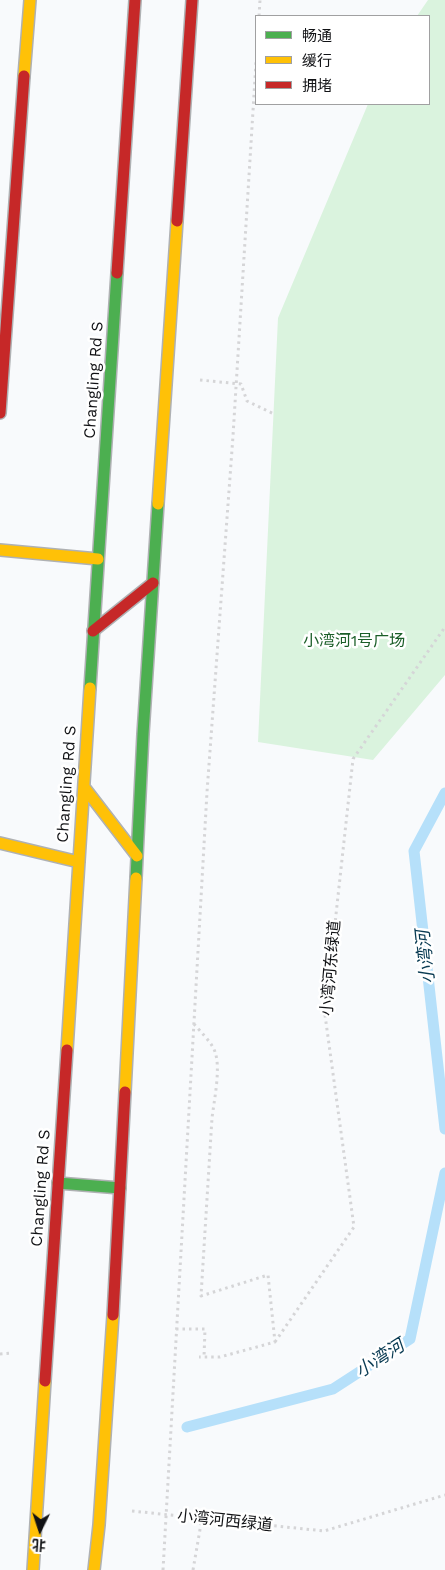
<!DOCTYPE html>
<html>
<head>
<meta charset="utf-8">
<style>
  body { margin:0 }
  #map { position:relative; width:445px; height:1570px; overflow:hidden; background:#f8fafc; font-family:"Work Sans","Noto Sans SC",sans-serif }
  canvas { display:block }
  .legend { position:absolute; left:255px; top:15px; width:175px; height:90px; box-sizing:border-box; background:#fff; border:1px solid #a0a0a1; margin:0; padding:6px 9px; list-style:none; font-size:15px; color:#111215 }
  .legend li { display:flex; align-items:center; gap:10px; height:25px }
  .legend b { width:25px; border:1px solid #a0a0a1 }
  .north { position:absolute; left:15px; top:1505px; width:50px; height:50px; -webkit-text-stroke:4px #fff; paint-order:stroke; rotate:184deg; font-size:14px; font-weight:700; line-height:20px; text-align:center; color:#111215 }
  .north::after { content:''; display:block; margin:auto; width:18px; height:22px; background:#111215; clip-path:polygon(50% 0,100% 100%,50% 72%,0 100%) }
</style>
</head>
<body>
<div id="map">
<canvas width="445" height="1570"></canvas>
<ul class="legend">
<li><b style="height:6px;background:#4caf50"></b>畅通</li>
<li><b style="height:6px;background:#ffc107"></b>缓行</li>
<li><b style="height:6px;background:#c62828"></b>拥堵</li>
</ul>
<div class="north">北</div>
</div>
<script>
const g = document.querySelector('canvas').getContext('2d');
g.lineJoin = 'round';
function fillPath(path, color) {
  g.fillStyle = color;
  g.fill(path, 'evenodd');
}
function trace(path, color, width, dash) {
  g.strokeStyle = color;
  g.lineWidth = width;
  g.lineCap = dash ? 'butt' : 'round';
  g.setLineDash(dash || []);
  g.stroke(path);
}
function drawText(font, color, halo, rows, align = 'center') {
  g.font = font + ' "Work Sans","Noto Sans SC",sans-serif';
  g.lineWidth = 5;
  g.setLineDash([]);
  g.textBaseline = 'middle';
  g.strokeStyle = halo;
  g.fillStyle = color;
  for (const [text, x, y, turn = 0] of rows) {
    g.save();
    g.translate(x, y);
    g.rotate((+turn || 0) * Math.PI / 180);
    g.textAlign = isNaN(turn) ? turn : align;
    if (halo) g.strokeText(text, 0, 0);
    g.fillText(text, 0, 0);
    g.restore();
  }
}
fillPath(new Path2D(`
  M428,0H445V675L373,760L258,742L278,318L368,104H429V16H417Z`), '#daf3de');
trace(new Path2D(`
  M445,793L414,851L445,1129
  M187,1427L333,1389L410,1339L445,1173`), '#b6e0fa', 11);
const fast = new Path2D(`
  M90,688L117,273
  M136,878L143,734L158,504
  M58,1183L120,1188`);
const slow = new Path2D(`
  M24,76L30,0
  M158,504L177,221
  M0,550L98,559
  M84,787L137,856
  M0,843L79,862
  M67,1050L90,688
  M125,1092L136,878
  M33,1570L45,1381
  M94,1570L99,1525L113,1315`);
const jam = new Path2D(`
  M177,221L192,0
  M117,273L135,0
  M0,413L24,76
  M93,631L153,583
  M113,1315L125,1092
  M45,1381L67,1050`);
trace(fast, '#afb1b3', 14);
trace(slow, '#afb1b3', 14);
trace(jam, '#afb1b3', 14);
trace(new Path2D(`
  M259,16L260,0
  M200,380L241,384L247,401L274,414
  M194,1024C200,1031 213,1044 215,1052C221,1068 214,1101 212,1118L201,1296L268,1275L275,1342L220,1357H199
  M176,1329H205L204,1357
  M275,1342L354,1227L325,1015L353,759L445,627
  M0,1354L13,1353
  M132,1511L324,1531L445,1495
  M163,1570L207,792L233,436L256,62
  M193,1570L202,1518`), '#d5d5d7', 3, [2.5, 4]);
trace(fast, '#4caf50', 11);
trace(slow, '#ffc107', 11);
trace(jam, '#c62828', 11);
drawText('16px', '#111215', '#fff', [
  ["Changling Rd S",94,380,-86],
  ["Changling Rd S",67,784,-86],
  ["小湾河东绿道",331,968,-85],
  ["Changling Rd S",41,1188,-86],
  ["小湾河西绿道",225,1521,6]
]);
drawText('16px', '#1b5e28', '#fff', [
  ["小湾河1号广场",354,641]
]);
drawText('italic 18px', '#083a52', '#fff', [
  ["小湾河",426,957,-96],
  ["小湾河",380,1359,-33]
]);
</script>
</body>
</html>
